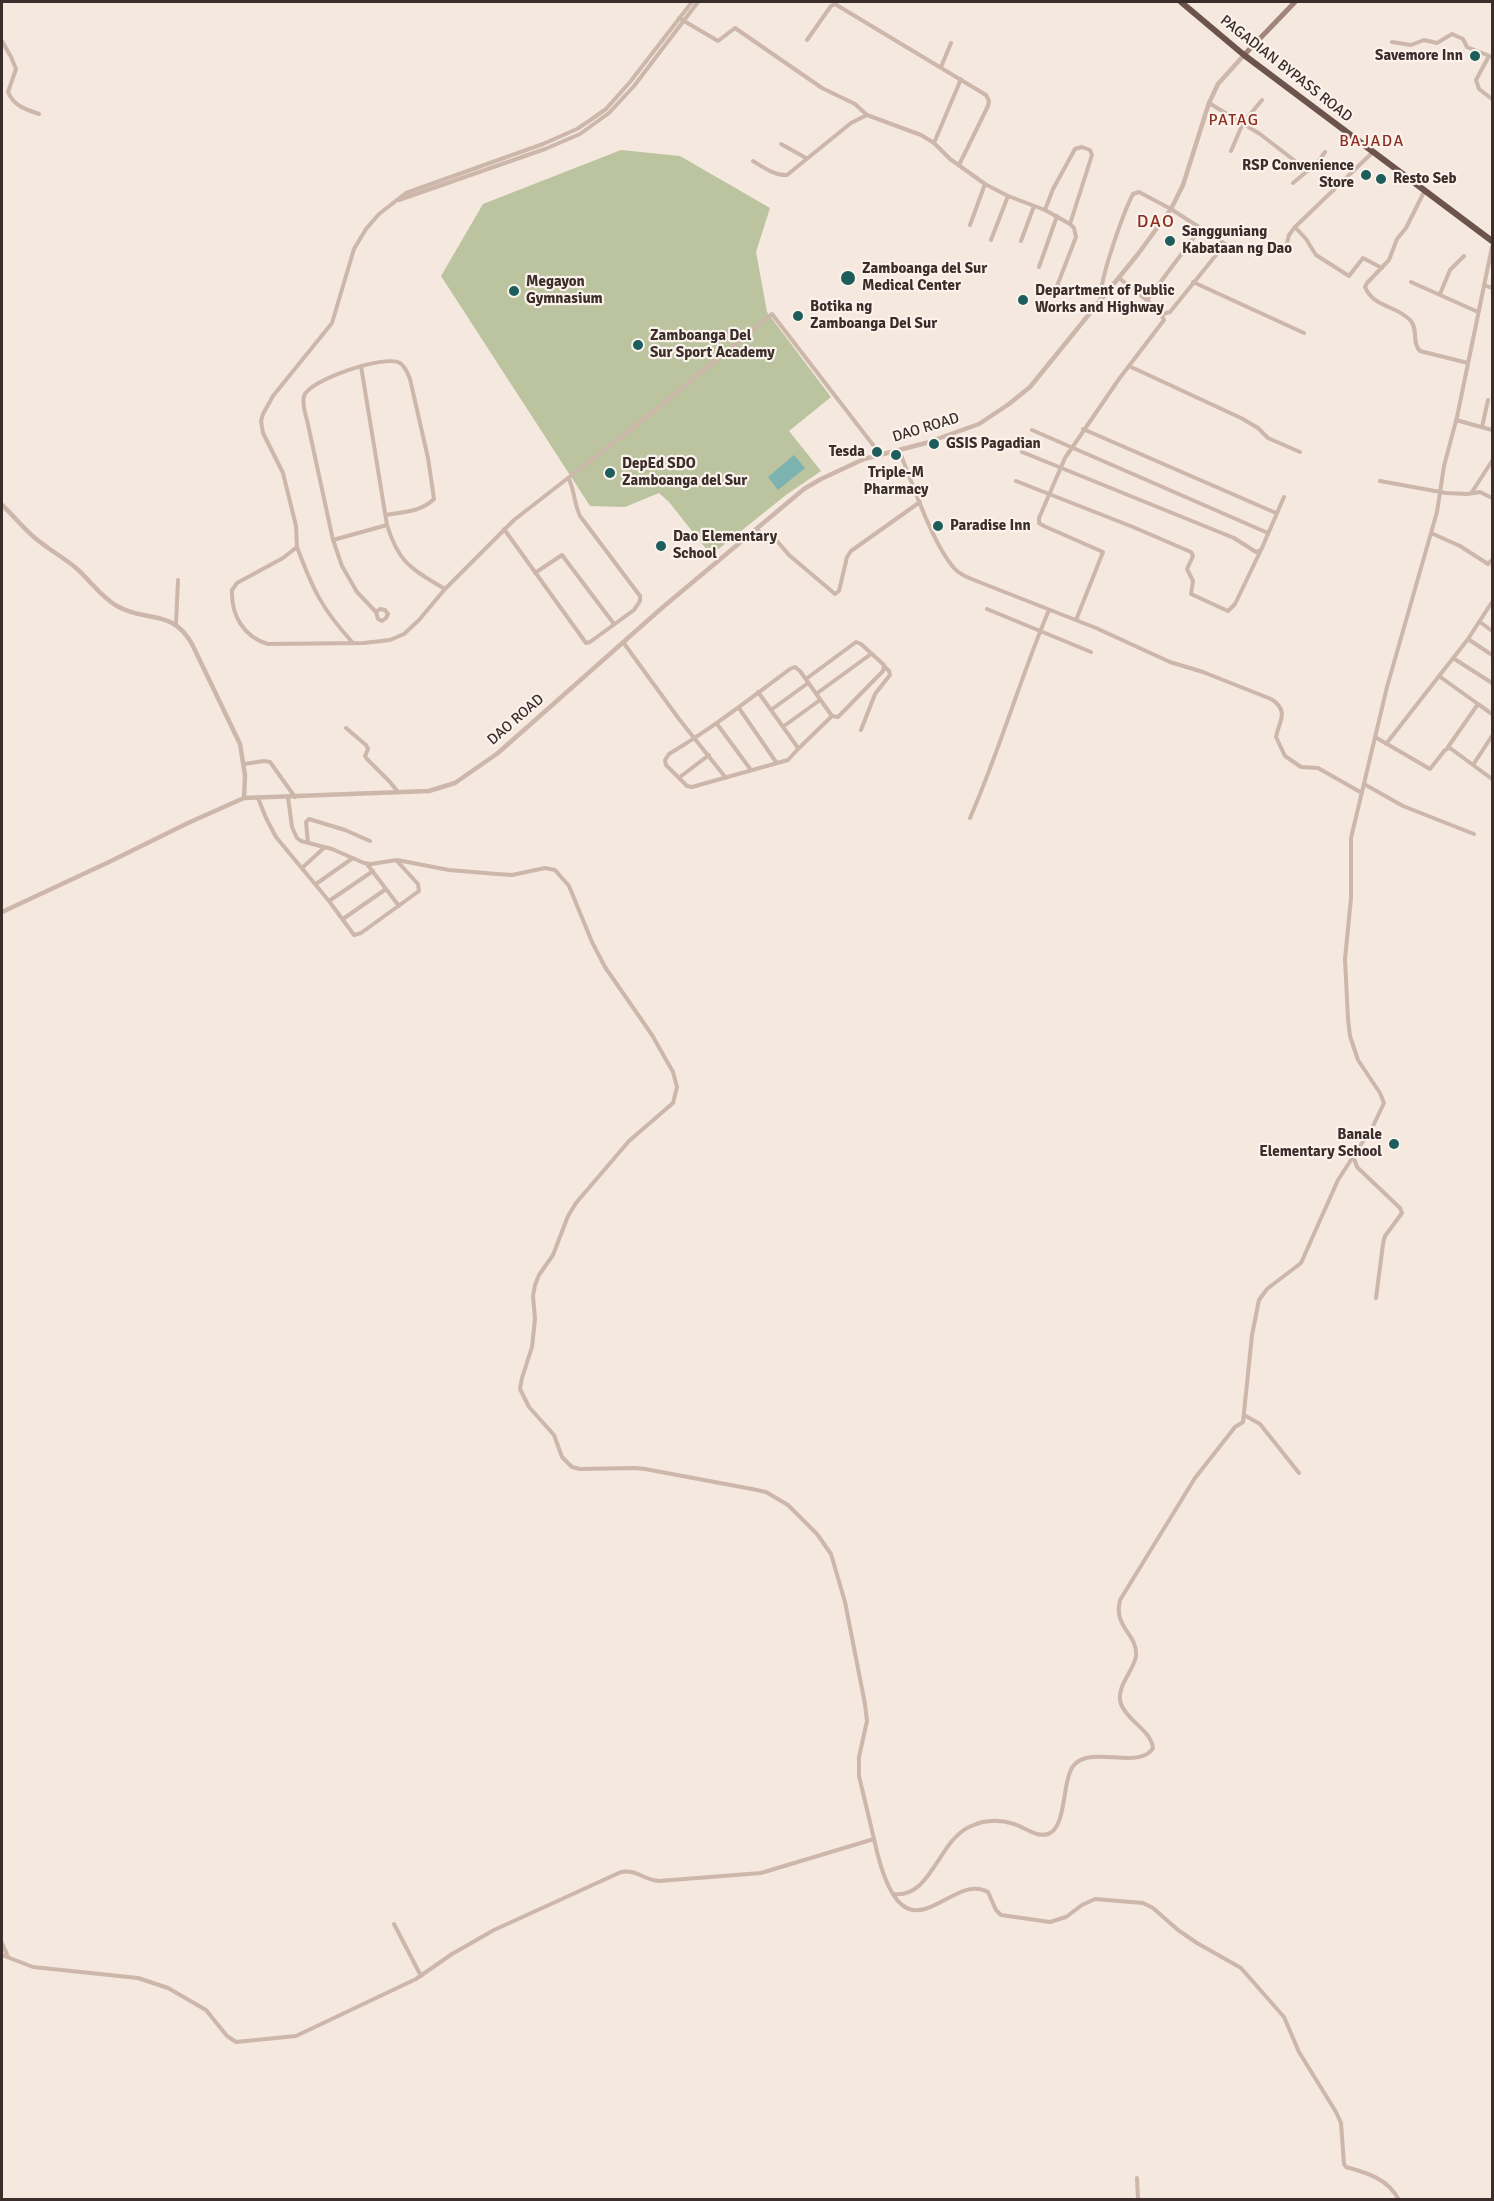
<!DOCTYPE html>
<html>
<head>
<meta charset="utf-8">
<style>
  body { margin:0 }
  #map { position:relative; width:1494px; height:2201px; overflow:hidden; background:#f4e8df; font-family:Signika,sans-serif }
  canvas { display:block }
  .frame { position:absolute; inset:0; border:3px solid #3a2d2a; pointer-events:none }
</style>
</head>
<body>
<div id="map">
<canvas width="1494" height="2201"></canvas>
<div class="frame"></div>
</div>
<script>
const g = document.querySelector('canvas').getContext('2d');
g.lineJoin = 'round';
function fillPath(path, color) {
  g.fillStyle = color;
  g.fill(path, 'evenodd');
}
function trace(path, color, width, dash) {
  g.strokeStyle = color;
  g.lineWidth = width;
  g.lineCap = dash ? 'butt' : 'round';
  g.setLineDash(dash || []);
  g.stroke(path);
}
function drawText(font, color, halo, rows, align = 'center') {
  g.font = font + ' Signika,sans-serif';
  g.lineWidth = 4.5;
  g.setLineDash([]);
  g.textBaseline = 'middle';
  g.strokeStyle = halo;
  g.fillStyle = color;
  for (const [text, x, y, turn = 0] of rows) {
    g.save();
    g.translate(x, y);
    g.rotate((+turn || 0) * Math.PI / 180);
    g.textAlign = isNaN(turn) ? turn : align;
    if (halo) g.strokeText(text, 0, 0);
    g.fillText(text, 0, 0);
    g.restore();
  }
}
fillPath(new Path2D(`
  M621,150L680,156L770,208L756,252L767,312L831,397L789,431L821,471L786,495L711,555L669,502L659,493L625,507L590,506L441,276L483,204Z`), '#bbc49e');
fillPath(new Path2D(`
  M794,455L805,468L778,490L768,477Z`), '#7cb2af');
trace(new Path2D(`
  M692,2L630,82L606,109L589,121L577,129L543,144L406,193L379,214L366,229L354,249L332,323L273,396L263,414L261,421L263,433L283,473L296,526L297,547L283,558L237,583L232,590C231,614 243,637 268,644L364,643L390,640L404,634L419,620L445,589L514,520L653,412L772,314L880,454
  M679,18L718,41L735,28L822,88L855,104L867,115L921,135L934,143L950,159L985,184L1008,196L1045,210L1070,224L1074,228L1076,237L1057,286L1081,292
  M807,40L831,6L835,4L986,95L989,101L988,106L959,165
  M2,41L11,57L16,69L8,92C14,106 25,109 39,114
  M1392,42L1411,45L1424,40L1437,43L1452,34L1463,39L1467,47L1492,57
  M1489,56L1476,80L1479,89L1492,99
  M941,67L951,43
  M1209,103L1260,134L1308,171
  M934,143L961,79
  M781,144L806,158
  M1231,151L1243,123L1262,100
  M753,161C763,167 775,176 787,175L851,123L867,115
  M1293,183L1318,162L1325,152
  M1425,190L1406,228L1397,239L1389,260L1367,283L1365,287C1374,308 1396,305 1410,320C1419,329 1411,342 1420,351L1468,363
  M399,200L545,149L580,134L609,113L634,86L698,2
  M1045,210L1053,189L1075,149L1082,147L1090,150L1092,155L1070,224
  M970,225L985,184
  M1295,227L1306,239L1316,255L1349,276L1363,258L1382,268
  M991,240L1008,196
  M1021,241L1034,206
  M1286,247L1289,235L1295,227L1373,152
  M1039,267L1057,216
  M1193,282L1304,333
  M1411,282L1478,312
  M1484,285L1492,288
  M1440,294L1450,270L1464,256
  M1101,299C1098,283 1124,211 1133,194L1139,192L1171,209L1225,244L1170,312L1163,314
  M1147,300L1201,228
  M361,366L387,525C399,564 412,569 445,589
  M1129,366L1241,418L1258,428L1268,438L1300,452
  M1456,420L1492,430
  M1482,427L1488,400
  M1083,429L1276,513
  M1032,430L1268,533
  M899,450C912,482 932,543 954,568C959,574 966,577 974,580L1096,628L1170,662L1203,672L1271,699C1290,711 1279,721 1276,737L1285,756L1301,767L1318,768L1362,793
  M1022,452L1234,538L1256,552L1261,550L1284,497
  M1016,481L1133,527L1191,552L1193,556L1187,569L1193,581L1191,594L1228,611L1235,604L1260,552
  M1380,481L1446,493L1467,494L1480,492L1492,498
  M1472,492L1492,461
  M504,529L586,643L590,642L634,610L640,601V596L580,516C574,503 575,493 569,479
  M757,529L768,542L777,541L789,555L835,594L839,591L847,557L851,551L920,502
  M1431,533L1460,546L1488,564L1492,560
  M333,540L387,525
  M297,547C313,590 322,609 353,643
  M535,573L562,555L614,624
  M987,609L1091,652
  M376,612L380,609L385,610L388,614L386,618L382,621L378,619L376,612L357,592L342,566L333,540L307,420C305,413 302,404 304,396C309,380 385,354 400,363C405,366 408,374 410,379L428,458L434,499C421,512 403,512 386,515
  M1076,620L1103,552L1044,526L1039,523V518L1065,458L1119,379L1164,320L1159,310L1119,278
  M1480,622L1492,631
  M176,624L178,580
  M1468,639L1492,655
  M623,642L679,719L726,778
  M1453,658L1492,683
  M1439,676L1478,704L1448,747
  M806,679L856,642L861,644L884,665L883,671L838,717L832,716
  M758,692L796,745L798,749L788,760L692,787L687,786L666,765L665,760L669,754C711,729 750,699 790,669L795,667L800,671L832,716L798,749
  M816,694L871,654
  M1478,704L1492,714
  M739,708L776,762
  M771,710L808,683
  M717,724L751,770
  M784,726L820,700
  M346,728L366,745L368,749L365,756L367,759L390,782L398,792
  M861,730L875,694L890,675L889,671L885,667
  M1375,737L1430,769L1445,750L1450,748L1492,779
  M1386,744L1468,639L1492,602
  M244,764L264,761L270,762L295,797
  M1473,765L1492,736
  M680,777L709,755
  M1364,784L1403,806L1474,834
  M288,797L292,827L297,838L301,841L332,849L364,863L371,864L397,860L449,870L497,874L512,875L545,868L555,870L569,886L592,942L605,967L652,1035L673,1072L677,1087L673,1103L629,1141L576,1203L568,1216L553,1255L539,1275L535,1285L533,1296L535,1319L532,1347L522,1378L520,1389L529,1407L554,1435L562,1457L572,1467L580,1469L635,1468L645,1469L752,1489L766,1492L788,1505L817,1534L831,1554L845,1602L865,1704L867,1721L859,1757V1776L874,1839
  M258,798L266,818L276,837L329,901L354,935L361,933L419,891L418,884L397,861
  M970,818C1000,750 1020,678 1049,610
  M308,843L306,822L309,819L345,830L370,841
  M367,864L399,906
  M302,868L325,847
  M316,884L353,858
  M329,901L373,871
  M343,919L386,889
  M1354,1158L1357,1167L1400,1208L1402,1213L1385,1236L1383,1244L1376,1298
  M1244,1415L1260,1424L1299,1473
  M894,1894C931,1898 938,1842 969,1827C983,1820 999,1819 1014,1824C1024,1827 1037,1838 1048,1834C1068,1827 1061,1777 1075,1764C1093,1746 1140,1770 1153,1748C1151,1730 1127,1721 1121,1704C1115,1687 1134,1671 1136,1656C1138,1634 1113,1628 1120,1600L1195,1478L1235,1427L1243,1422L1252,1335L1259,1300L1267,1289L1301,1263L1338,1180L1373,1126L1384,1103L1380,1093L1358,1060L1350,1036L1348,1019L1345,959L1351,898V838L1387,687L1437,512L1444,466L1457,417L1492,247
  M394,1924L421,1976
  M2,1943L8,1957
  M2,1955L33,1967L138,1978L168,1988L206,2010L227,2036L236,2042L296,2036L416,1979L452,1954L494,1930L621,1872C636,1869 644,1880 659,1881L761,1873L874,1839C903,1976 949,1869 988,1892L996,1910L1001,1915L1050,1922L1066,1917L1082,1905L1095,1899L1143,1903L1153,1908L1178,1930L1197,1943L1241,1968L1284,2017L1299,2052L1336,2112L1341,2123L1344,2164L1346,2167C1368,2173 1388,2179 1399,2200
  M1137,2178L1138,2200`), '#cdb6aa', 4);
trace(new Path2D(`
  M2,505C13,515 23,528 35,538C48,549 63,557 76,568C90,580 101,597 117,606C146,623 172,608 192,644L240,744L245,775L244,798
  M2,912L109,862L188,823L244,798L429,791L455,783L498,753L663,607L804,489L821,479L864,459L926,443L979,424L1009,404L1030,387L1138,254L1171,209L1183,185L1209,103L1218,84L1244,55`), '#cdb6aa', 4.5);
trace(new Path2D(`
  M1244,55L1295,2`), '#a1857b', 5);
trace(new Path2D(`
  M1181,2L1244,55L1492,241`), '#6c544d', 6);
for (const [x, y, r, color] of [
  [1475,56,6,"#1d5d5b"],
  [1366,175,6,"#1d5d5b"],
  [1381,179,6,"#1d5d5b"],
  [1170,241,6,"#1d5d5b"],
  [848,278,8,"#1d5d5b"],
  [514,291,6,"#1d5d5b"],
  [1023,300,6,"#1d5d5b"],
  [798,316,6,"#1d5d5b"],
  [638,345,6,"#1d5d5b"],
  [934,444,6,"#1d5d5b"],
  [877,452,6,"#1d5d5b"],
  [896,455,6,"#1d5d5b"],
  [610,473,6,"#1d5d5b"],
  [938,526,6,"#1d5d5b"],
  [661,546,6,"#1d5d5b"],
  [1394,1144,6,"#1d5d5b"]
]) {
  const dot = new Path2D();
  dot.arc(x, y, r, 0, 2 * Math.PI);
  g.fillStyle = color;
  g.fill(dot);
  trace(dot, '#fbf2ec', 2);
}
drawText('bold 15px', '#3a2d2a', '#fbf2ec', [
  ["Savemore Inn",1463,56,"right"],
  ["RSP Convenience",1354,166,"right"],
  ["Store",1354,183,"right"],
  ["Resto Seb",1393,179],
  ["Sangguniang",1182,232],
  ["Kabataan ng Dao",1182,249],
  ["Zamboanga del Sur",862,269],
  ["Medical Center",862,286],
  ["Megayon",526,282],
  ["Gymnasium",526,299],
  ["Department of Public",1035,291],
  ["Works and Highway",1035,308],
  ["Botika ng",810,307],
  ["Zamboanga Del Sur",810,324],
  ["Zamboanga Del",650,336],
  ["Sur Sport Academy",650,353],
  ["GSIS Pagadian",946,444],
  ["Tesda",865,452,"right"],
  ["DepEd SDO",622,464],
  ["Zamboanga del Sur",622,481],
  ["Triple-M",896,473,"center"],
  ["Pharmacy",896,490,"center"],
  ["Paradise Inn",950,526],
  ["Dao Elementary",673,537],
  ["School",673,554],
  ["Banale",1382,1135,"right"],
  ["Elementary School",1382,1152,"right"]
], 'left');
drawText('15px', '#3a2d2a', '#fbf2ec', [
  ["PAGADIAN BYPASS ROAD",1286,69,38],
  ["DAO ROAD",926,428,-17],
  ["DAO ROAD",516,720,-41]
]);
g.letterSpacing = '1.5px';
drawText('16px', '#8c2e20', '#fbf2ec', [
  ["PATAG",1234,121],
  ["BAJADA",1372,142]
]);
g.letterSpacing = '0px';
g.letterSpacing = '1.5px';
drawText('18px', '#8c2e20', '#fbf2ec', [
  ["DAO",1156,222]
]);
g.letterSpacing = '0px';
</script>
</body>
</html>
